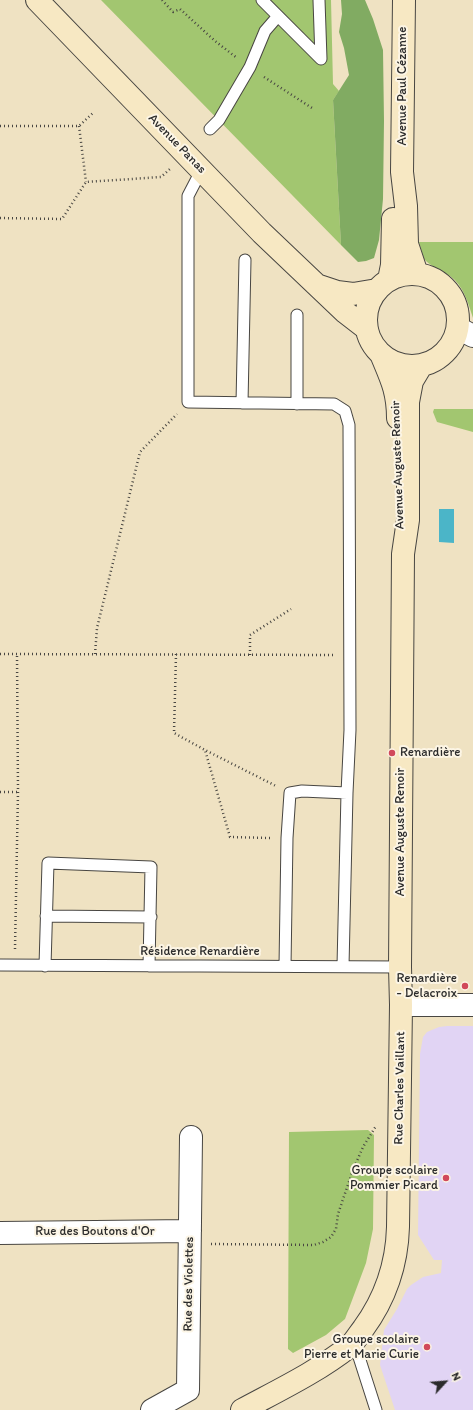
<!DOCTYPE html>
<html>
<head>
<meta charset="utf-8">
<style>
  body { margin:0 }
  #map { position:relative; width:473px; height:1410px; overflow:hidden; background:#efe2c2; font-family:Itim,sans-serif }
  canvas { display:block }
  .north { position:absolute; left:425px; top:1362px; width:40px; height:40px; -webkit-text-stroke:3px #fcf5e5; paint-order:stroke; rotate:64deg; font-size:11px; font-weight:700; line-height:16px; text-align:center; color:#2b2b2b }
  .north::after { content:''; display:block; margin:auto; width:14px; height:18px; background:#2b2b2b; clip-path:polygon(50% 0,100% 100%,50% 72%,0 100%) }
</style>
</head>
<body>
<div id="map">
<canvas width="473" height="1410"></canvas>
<div class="north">N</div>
</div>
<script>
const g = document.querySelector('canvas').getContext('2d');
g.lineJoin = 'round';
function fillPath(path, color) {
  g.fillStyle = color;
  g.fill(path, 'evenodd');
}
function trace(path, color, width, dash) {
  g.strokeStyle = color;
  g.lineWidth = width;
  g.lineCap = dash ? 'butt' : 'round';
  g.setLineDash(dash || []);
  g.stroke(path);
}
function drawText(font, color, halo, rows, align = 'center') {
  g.font = font + ' Itim,sans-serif';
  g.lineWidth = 4;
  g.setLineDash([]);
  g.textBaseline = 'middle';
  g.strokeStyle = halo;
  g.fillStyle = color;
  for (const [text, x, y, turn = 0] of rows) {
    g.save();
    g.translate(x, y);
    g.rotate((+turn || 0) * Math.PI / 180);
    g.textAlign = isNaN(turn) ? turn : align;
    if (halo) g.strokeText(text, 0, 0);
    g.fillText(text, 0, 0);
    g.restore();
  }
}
fillPath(new Path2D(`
  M447,1026H473V1410H395L380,1365L384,1330L397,1309L407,1289L411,1285L423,1277L441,1273L442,1260H434L418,1235L420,1054L423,1037L427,1032L439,1027Z`), '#e1d4f4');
fillPath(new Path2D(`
  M101,0H331L333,84L339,91L333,100L341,245Z
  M419,242H473V318C468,303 464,286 450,276C442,270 431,267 424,259Z
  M434,409H473V432L437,422L433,412Z
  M368,1130L374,1135L373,1229L366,1263L345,1319L326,1335L293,1353L288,1349L289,1132Z`), '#a2c670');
fillPath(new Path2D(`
  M341,0H365L373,19L383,50L384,121L383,199L379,240L374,258L366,261L358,262L341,245L333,100L349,75L344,48L339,32L342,14Z`), '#81ab62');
fillPath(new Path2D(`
  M439,509H454V543L439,542Z`), '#4bb5c8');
const lane = new Path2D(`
  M262,0L321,59L319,0
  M210,129L219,120L250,67L265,31L278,16
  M202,169L188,196V402L334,404L345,411L349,425L350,730L347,793L343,966
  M242,403L245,260
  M297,404V315
  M46,916L151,917
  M0,965L400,967
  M45,966L48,863L151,867L149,966
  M285,966L287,838L290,793L302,791L347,793
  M351,1345L359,1357L376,1410`);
const street = new Path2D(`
  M458,328L473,336
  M401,1005H473
  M0,1233L190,1231
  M152,1410L188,1390L191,1137`);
const secondary = new Path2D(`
  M37,0L262,233L345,312L367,329
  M404,0L402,172L406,206L407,244L417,274
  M366 320a46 46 0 1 1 92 0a46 46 0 1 1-92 0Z
  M389,280L392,265L393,219
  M319,286L337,292L353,294L377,290
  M381,354C391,378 398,391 398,418
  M242,1410C279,1390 317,1372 350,1346C355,1341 359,1334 363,1329C385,1299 397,1264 398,1227L401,1005L400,967L403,554L408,520V402L412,381L421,366`);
trace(lane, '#484642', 13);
trace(street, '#484642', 24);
trace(secondary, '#484642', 24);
trace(new Path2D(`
  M162,0L173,12L180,9L215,41L237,58
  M264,77L312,108
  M0,126H79L93,113
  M79,126L86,182
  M0,218L62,219L86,182L161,177L170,169
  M0,654L334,655
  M95,654L97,628L140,452L177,414
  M176,654L174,733L205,750
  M250,655V635L291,609
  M0,792H18
  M270,838L230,837L205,750L276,786
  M15,949L18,792L17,654
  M211,1244L314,1245L323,1242L331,1237L336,1229L338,1214L353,1170L363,1147L376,1126`), '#484642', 2.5, [1, 3]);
trace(lane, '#fff', 11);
trace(street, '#fff', 22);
trace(secondary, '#f7e8c3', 22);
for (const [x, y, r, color] of [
  [392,753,4,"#d1495b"],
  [465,986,4,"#d1495b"],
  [446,1178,4,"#d1495b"],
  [427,1347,4,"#d1495b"]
]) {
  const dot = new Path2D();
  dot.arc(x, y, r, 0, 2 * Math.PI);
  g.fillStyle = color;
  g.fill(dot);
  trace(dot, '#fcf5e5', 1.5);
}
drawText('13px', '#2b2b2b', '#fcf5e5', [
  ["Avenue Paul Cézanne",403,86,-90],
  ["Avenue Panas",177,144,46],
  ["Avenue Auguste Renoir",398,465,-92],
  ["Avenue Auguste Renoir",401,832,-90],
  ["Résidence Renardière",200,952],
  ["Rue Charles Vaillant",400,1088,-89],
  ["Rue des Boutons d'Or",95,1232],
  ["Rue des Violettes",189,1284,-89]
]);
drawText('13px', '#2b2b2b', '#fcf5e5', [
  ["Renardière",400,753,"left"],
  ["Renardière",457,979],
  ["- Delacroix",457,994],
  ["Groupe scolaire",438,1171],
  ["Pommier Picard",438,1186],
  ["Groupe scolaire",419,1340],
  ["Pierre et Marie Curie",419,1355]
], 'right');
</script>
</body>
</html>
